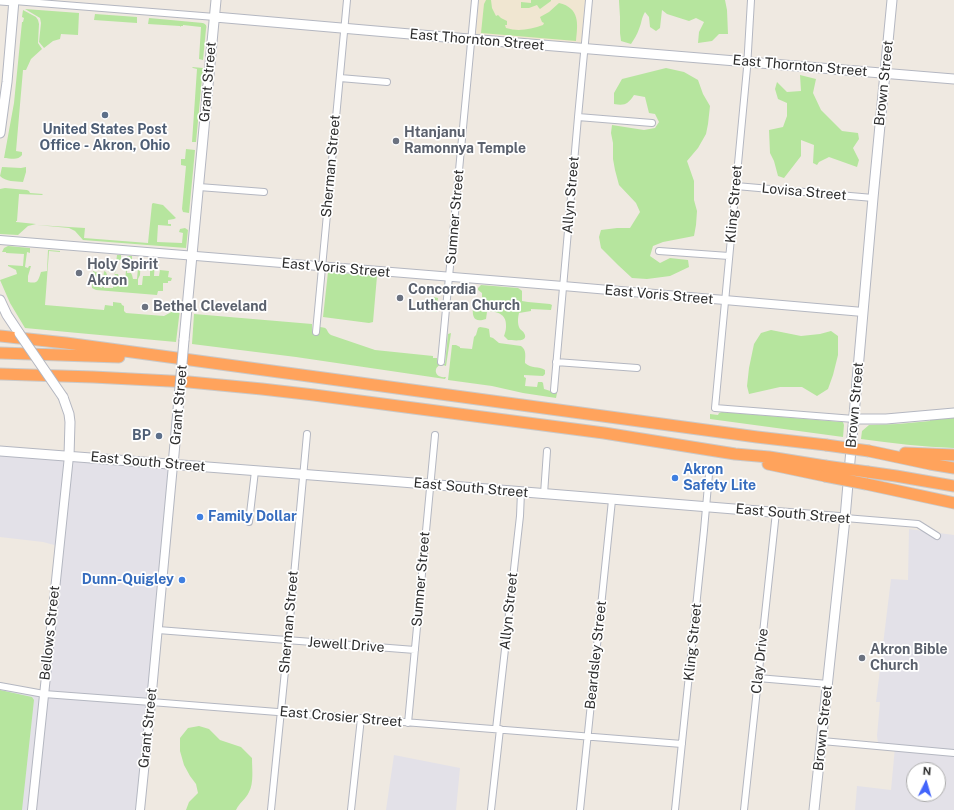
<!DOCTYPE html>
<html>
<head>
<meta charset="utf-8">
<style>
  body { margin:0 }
  #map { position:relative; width:954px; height:810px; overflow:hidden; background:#efe9e1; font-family:"Public Sans",sans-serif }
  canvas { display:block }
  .north { position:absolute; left:906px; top:762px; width:40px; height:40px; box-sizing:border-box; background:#fff; border:1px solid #ababab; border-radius:50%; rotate:5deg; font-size:11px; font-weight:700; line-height:16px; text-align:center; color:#2e2e2e }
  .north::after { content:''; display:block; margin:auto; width:14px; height:18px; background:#4264fb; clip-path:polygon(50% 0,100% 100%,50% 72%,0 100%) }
</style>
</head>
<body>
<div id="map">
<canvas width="954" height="810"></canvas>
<div class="north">N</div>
</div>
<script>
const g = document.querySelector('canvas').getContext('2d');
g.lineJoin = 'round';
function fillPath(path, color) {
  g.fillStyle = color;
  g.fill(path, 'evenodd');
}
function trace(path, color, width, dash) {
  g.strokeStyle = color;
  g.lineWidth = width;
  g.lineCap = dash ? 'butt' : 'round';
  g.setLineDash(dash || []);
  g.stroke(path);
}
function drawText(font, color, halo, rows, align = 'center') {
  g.font = font + ' "Public Sans",sans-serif';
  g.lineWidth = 3.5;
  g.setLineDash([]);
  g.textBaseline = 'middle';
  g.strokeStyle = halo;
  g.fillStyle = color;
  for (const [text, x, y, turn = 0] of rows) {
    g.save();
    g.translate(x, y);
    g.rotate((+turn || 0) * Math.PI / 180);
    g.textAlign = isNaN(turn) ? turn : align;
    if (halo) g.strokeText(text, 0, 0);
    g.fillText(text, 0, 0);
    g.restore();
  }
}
fillPath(new Path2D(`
  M0,452L172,466L151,700L45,693L58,546L43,542L0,537Z
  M909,529L954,535V750L878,743L877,736L880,702H876L891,579L908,580Z
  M0,686L16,690L151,702L140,810H0Z
  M895,747L954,753V810H855L857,786L891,790ZM914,770H938V794H914Z
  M394,755L460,768L456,810H386Z`), '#e3e1e8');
fillPath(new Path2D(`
  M479,0H585L581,43L477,35L476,34Z`), '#f0e6d1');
fillPath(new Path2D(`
  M486,0H491L492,8L496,16L498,15L501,18L507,21V25H505L506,28C519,32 531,29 543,25L544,23L542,22L540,17L549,12L559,3C580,8 578,24 576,41L481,33L484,4Z
  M531,0H551V1L540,9L539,8L537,5L529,8H521V2L531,3Z
  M619,0H725L727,10L728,34H719L712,41L698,43L699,32L704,22L696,18L689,21L667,14L662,10L660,28L656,31L650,27L649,17L645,12C641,19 642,22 639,29C637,35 634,39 631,44L621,41L620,33V17L619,1Z
  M25,9L79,13L78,35L61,34L60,39L53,41L44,48L39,42L41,23L40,18Z
  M23,10L36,17L38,20L39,24L38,43L42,49L31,59L26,70H23L16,151L22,152V155C18,161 10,158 4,158L14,103L22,22H23L24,18L22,17Z
  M95,14L137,17V23L94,20Z
  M149,18L203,23C206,24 207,26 206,29L203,60L199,59L201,27L183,25V26H181V27L180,26L148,24Z
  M192,67L203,68L196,142H192L197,69L193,68Z
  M666,68L684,72L698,80L703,94L710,106L708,124L706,134L698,148L687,161L694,181V200L697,211L696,225L694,236L663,242L653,246L650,256L660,263L670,258L688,260L689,267L670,276L647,279L632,278L618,265L601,248L599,237L601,230L617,228H630L640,212L636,203L619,185L615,170L613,159V143L611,133L612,125L644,130L655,128L659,122L655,114L649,113L645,97L634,95C628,104 625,106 614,104V93L622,79Z
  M800,75L816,79L813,93L821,110L842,131L858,133L859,139L853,148L859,160L857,167L829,157L819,162L817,165L813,163L814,145L801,140V156L784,178L778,176L774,161L770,153L769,130L783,127L787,116V103L778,99L775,89L777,82L787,92L801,91Z
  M186,149L195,150L189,213L183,212L182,209L186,166L181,165V159H185Z
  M2,167L21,168L26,167V172L23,182C15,181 6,182 0,176Z
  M5,188L27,190L29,191L30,193L43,194L42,195L19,194L17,221H16V222L36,224L28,226L18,235L0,234V189Z
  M153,203L163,205L176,218L174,219L168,220V224H171V226L158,225L157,242L182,243L183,233L179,232L180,229L185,228L188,230L186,248L83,240L75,231L69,228L37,225L85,228L84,238L148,243L152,204Z
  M8,246L30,248V253L27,252L25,267L28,268L29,266H31L28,276V282C38,284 38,281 41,272L47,271L48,250L60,251V252L49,251L45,305L104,310L105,305L113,306V302L121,303L122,305L124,306V311L126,313L164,316L177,309H180L176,342L78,333L25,328L10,303L0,280L17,274L16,270L8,266V265L23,266L24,254L6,253V252H2L4,248Z
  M117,255H121V260H117L115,274H118L119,277L120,278V283H125L127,256H132V261H128L127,273H131L132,275L133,279H137L139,257H141L140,275L138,279V285H142L143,276H150C150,270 150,264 150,258H156C156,264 154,270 154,276H159L160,270L169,271L168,277L172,278L171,281H168V283H163V291H158L157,295L96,290L92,288L93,271L98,273V275L94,279L93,285L102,288L104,271L106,272L107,275L104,279V288H113Z
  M328,272L377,276L373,322L369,323L323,317Z
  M481,285L518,288L521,290L522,291V301L528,302L550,304L552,305L551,310L531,309V311L519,313C518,317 517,324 520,329C521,330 523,331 524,333C530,343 512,340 508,340L504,336C505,333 506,330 506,327C507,315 499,312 489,311L487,312L486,319C474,323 472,317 473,307L475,306H480L482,297V293L478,290V288Z
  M434,297L438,298L437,312L416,309L417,301C423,301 431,304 434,297Z
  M194,314L312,324V332L319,333L320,327C330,328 325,331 331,335L375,350L433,356V358H437V363L445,364L448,334L451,333L446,366C434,361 431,379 446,377L445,379L296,357L192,344Z
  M480,327L486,328L489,329L490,337L493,338L499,343L521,346C527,350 525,357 525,363C531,369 539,366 545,370V374L543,376L524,375V377L526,378L525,386L537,387L538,382H542L543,383L544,389L557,393L556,398L523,393L492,386L448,380L451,354L452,345H456L460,347V348L472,349L474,337L476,335L478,328Z
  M771,330L801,336L820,334L831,331L838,336V355L833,375L828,389L817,396L802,387H780L749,394L747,386L749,368L754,344L761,333Z
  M722,412L842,422H843L844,425L843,437L710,419V414L718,415L719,413Z
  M954,418V448C923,447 892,443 861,439L862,431L869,425L898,424L930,421V419Z
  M0,690L32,697L34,700L22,810H0Z
  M199,726L209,729L220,740L241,747L252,758C252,769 254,783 249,792C246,799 239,803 236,810H186L189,802L198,793L196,784L190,776L184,765L180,751V738L188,728Z`), '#b6e59e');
const minor = new Path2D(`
  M751,0L747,68L715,408L854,419
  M14,1L215,17
  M340,78L387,82
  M578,117L652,123
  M736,186L873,198
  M199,187L264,192
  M659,251L729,256
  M316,332L347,0
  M441,362L475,0
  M556,362L637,368
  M554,390L578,117L589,0
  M544,494L547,451
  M845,518L918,524L937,536
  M249,522L255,471
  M158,630L415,650
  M758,678L828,684
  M0,686L44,694L151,702L682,744
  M408,723L435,435
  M496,729L520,516L521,492
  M822,741L954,753
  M271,810L288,641L307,434
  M351,810L361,718
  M491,810L500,729
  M580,810L612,500
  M675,810L704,530L709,474
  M744,810L776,512`);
const tertiary = new Path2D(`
  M0,240L563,286L863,312
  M32,810L69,456
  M140,810L151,702L173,465`);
const secondary = new Path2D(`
  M0,0L14,1
  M215,17L433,36L954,79
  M0,133L7,82L14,0
  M0,300L7,315L19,333
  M184,340L216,0
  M63,397L69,414L70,422L69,456
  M854,419H886L954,413
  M0,451C282,472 563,495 845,518
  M173,465L178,410
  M814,810L845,518L873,198L892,0`);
const motorway = new Path2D(`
  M0,336L66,343L757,437L826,445
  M0,353L119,357
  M0,374L93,377L189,382L262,389L314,395L604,433L735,454L769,457L825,466
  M869,451L930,464L954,468
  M905,453L954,455
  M768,464L825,476
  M868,472L896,476L954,486
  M866,484L954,503`);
trace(minor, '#b4b7c1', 8);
trace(tertiary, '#b4b7c1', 10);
trace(secondary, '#b4b7c1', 11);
trace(motorway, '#c9c9c9', 13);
trace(minor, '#fff', 6);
trace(tertiary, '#fff', 8);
trace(secondary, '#fff', 9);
trace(motorway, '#ffa35c', 11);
const secondaryBridge = new Path2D(`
  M19,333L63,397
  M178,410L184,340`);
const motorwayBridge = new Path2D(`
  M826,445L869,451
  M825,466L868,472
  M825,476L866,484`);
trace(secondaryBridge, '#b4b7c1', 11, []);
trace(motorwayBridge, '#c9c9c9', 13, []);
trace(secondaryBridge, '#fff', 9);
trace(motorwayBridge, '#ffa35c', 11);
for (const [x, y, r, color] of [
  [105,115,4,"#5c6f8a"],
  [396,141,4,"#6b7280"],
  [79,273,4,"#6b7280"],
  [400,298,4,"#6b7280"],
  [145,307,4,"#6b7280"],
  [159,436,4,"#5c6f8a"],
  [675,478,4,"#3f7fe0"],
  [200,517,4,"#3f7fe0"],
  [182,580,4,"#3f7fe0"],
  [862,658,4,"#6b7280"]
]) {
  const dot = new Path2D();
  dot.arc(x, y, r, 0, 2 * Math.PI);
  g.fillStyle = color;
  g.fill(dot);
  trace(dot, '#fff', 1.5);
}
drawText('14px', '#2e2e2e', '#fff', [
  ["East Thornton Street",477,40,5],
  ["East Thornton Street",800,66,5],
  ["Grant Street",208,82,-85],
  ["Brown Street",884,83,-84],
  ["Sherman Street",331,166,-85],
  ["Lovisa Street",804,192,5],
  ["Allyn Street",571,195,-85],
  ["Kling Street",734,204,-85],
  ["Sumner Street",455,217,-85],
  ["East Voris Street",336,268,5],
  ["East Voris Street",659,295,5],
  ["Grant Street",179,405,-85],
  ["Brown Street",855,405,-85],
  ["East South Street",148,462,5],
  ["East South Street",471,488,5],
  ["East South Street",793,514,5],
  ["Sumner Street",421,579,-85],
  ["Allyn Street",509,611,-84],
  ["Sherman Street",289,622,-85],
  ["Bellows Street",50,633,-84],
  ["Kling Street",693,642,-84],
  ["Jewell Drive",346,645,4],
  ["Beardsley Street",596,655,-84],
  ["Clay Drive",760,661,-84],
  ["East Crosier Street",341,717,5],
  ["Grant Street",148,728,-84],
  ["Brown Street",823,728,-84]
]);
drawText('bold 14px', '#4e5e75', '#fff', [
  ["United States Post",105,130],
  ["Office - Akron, Ohio",105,146],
  ["BP",151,436,"right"]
]);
drawText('bold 14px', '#5b616d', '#fff', [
  ["Htanjanu",404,133],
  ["Ramonnya Temple",404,149],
  ["Holy Spirit",87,265],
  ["Akron",87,281],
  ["Concordia",408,290],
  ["Lutheran Church",408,306],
  ["Bethel Cleveland",153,307],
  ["Akron Bible",870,650],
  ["Church",870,666]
], 'left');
drawText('bold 14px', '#366cbe', '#fff', [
  ["Akron",683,470],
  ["Safety Lite",683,486],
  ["Family Dollar",208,517],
  ["Dunn-Quigley",174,580,"right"]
], 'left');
</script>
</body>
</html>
